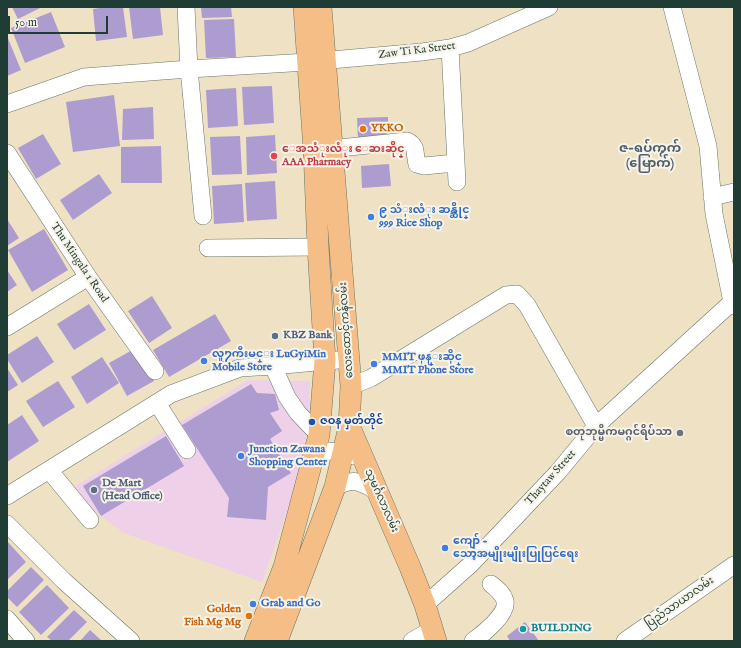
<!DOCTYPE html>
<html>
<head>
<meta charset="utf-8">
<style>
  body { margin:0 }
  #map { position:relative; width:741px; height:648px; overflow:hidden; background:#efe1c3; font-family:"IM FELL English",serif }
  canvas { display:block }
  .frame { position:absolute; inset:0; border:8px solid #1f3d34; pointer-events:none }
  .scale { position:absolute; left:8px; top:16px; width:100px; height:18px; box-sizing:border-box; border:2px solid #1f3d34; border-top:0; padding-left:5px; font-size:12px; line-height:14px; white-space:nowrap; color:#1f3d34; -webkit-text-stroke:3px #f7f3e8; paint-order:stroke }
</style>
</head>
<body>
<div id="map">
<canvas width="741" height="648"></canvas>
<div class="frame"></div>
<div class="scale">50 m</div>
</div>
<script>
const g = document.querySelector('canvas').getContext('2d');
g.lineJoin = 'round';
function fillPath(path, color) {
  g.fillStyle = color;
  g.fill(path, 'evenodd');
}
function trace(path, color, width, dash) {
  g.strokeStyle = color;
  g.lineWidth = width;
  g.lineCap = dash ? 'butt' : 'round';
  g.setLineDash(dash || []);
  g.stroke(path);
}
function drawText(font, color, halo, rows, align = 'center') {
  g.font = font + ' "IM FELL English","Noto Sans Myanmar",serif';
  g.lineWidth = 4;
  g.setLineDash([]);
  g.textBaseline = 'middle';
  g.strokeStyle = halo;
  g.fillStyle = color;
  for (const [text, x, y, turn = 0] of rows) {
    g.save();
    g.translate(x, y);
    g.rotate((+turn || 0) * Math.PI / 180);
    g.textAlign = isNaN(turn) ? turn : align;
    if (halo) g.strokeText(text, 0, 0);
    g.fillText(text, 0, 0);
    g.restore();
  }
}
fillPath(new Path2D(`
  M248,380L310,381L308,428L299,477L262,582L124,533L101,516L69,490Z`), '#eed0e8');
fillPath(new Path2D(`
  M12,7H42L18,19Z
  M107,7H123L127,37L96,41L93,9Z
  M129,7H160L163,35L133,39Z
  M201,7H231L232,17L202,18Z
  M51,12L65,47L25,63L11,28Z
  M234,19L236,57L206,58L204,20Z
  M7,36L21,70L7,76Z
  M272,86L274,123L244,125L242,87Z
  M236,88L238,126L208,128L206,90Z
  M114,95L120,146L73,152L66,102Z
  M153,107L154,139L122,140L123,109Z
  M388,117V138L358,139L357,118Z
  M43,134L61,164L36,179L18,148Z
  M275,135L277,173L247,175L246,137Z
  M240,136L242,174L212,175L210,137Z
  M161,146L162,183H121V147Z
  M389,164L391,186L362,188L361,166Z
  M99,174L112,193L73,220L60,200Z
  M275,181L277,219L247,221L245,183Z
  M242,184L244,222L214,224L212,186Z
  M7,219L19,238L7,246Z
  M44,229L68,270L32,292L8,250Z
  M7,270L17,285L7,292Z
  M152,296L172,328L149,343L128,311Z
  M89,304L106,330L74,350L57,324Z
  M215,314L231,341L169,377L153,350Z
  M37,336L54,362L22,383L7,359V355Z
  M136,348L154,381L127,396L109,363Z
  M102,357L119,383L87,404L71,377Z
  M7,368L18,385L7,392Z
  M58,381L75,407L43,427L26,401Z
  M251,384L257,393L275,394L279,410L270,413L282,431L270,439L291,473L268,487L266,520L227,517L229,498L182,425Z
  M22,415L39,441L7,462V425Z
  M166,436L184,466L101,516L83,486Z
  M7,541L26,562L7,580Z
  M31,567L44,580L17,607L7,597V591Z
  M47,585L69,608L41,635L19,612Z
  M74,610L87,622L68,641H52L47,637Z
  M525,622L539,641H510L507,636Z
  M90,630L102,641H80Z`), '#ad9cd0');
const minor = new Path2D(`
  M186,7L189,69L203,216
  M672,7L708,146L714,214L732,302L734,306
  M450,48L457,182
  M7,104L84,77L189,69L308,62L422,52L450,48L468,43L549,7
  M320,150L407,141C418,146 414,154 417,164L424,166L455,163
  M7,153L88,277L155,371
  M712,197L734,192
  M208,248L318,247
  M7,327L88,277
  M273,366L287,397L298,413L319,435
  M351,386L371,378L506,295L517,294L527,305L596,426
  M157,403L187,450
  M313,458L327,451L343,452L354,456
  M49,470L90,520
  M335,487C355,477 359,482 377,491
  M7,496L171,394L240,368L273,366L349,359
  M7,524L64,581L131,641
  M425,605L471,564L558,472L596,426L732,302
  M7,619L26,641
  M412,641L433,629
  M473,641C483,634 508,614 505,601C503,593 497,589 491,584
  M625,641L734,565`);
const major = new Path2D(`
  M348,423L410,567L425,605L436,641
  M255,641L284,567L319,435L325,361L318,247L314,150L304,7
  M277,641L335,487L349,427L351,386L321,7`);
trace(minor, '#687666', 18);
trace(major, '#687666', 22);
trace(minor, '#fff', 17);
trace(major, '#f6be87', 21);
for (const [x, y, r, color] of [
  [363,129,4,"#e8710a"],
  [274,156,4,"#e0444e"],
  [371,217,4,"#3f7fe0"],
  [275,336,4,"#5c6f8a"],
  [204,361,4,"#3f7fe0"],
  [374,364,4,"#3f7fe0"],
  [312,422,4,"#1a4fb4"],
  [680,433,4,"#6b7280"],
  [241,456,4,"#3f7fe0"],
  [94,490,4,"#5c6f8a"],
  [445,548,4,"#3f7fe0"],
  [253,604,4,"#3f7fe0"],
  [249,616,4,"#e8710a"],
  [523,629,4,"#0f9aa8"]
]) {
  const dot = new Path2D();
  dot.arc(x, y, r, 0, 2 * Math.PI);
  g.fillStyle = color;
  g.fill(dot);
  trace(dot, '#f7f3e8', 1.5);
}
drawText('11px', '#1f3d34', '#f7f3e8', [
  ["Zaw Ti Ka Street",417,51,-7],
  ["Thu Mingala 1 Road",79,263,56],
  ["လေးထောင့်ကန်လမ်း",347,330,-94],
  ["Thaytaw Street",551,478,-48],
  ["သုမင်္ဂလာလမ်း",381,501,66],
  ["ပြည်သာယာလမ်း",680,603,-35]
]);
drawText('bold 11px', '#c56008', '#f7f3e8', [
  ["YKKO",371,129],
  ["Golden",241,610,"right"],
  ["Fish Mg Mg",241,623,"right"]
], 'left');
drawText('bold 11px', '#be3a42', '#f7f3e8', [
  ["ေအသံုးလံုး ေဆးဆိုင္",282,150],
  ["AAA Pharmacy",282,163]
], 'left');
drawText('bold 11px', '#366cbe', '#f7f3e8', [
  ["၉ သံုးလံုး ဆန္ဆိုင္",379,211],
  ["999 Rice Shop",379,224],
  ["လူ႒ကီးမင္း LuGyiMin",212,355],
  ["Mobile Store",212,368],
  ["MMIT ဖုန္းဆိုင္",382,358],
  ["MMIT Phone Store",382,371],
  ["Junction Zawana",249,450],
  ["Shopping Center",249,463],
  ["ကျော် -",453,542],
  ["သော့အမျိုးမျိုးပြုပြင်ရေး",453,555],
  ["Grab and Go",261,604]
], 'left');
drawText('bold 11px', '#4e5e75', '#f7f3e8', [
  ["KBZ Bank",283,336],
  ["De Mart",102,484],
  ["(Head Office)",102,497]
], 'left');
drawText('bold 11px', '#164399', '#f7f3e8', [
  ["ဇဝန မှတ်တိုင်",320,422]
], 'left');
drawText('bold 11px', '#5b616d', '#f7f3e8', [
  ["စတုဘုမ္မိကမဂ္ဂင်ရိပ်သာ",672,433]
], 'right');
drawText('bold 11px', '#0d838f', '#f7f3e8', [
  ["BUILDING",531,629]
], 'left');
drawText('bold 13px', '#515e6b', '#f7f3e8', [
  ["ဇ-ရပ်ကွက်",650,149],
  ["(မြောက်)",650,164]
]);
</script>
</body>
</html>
